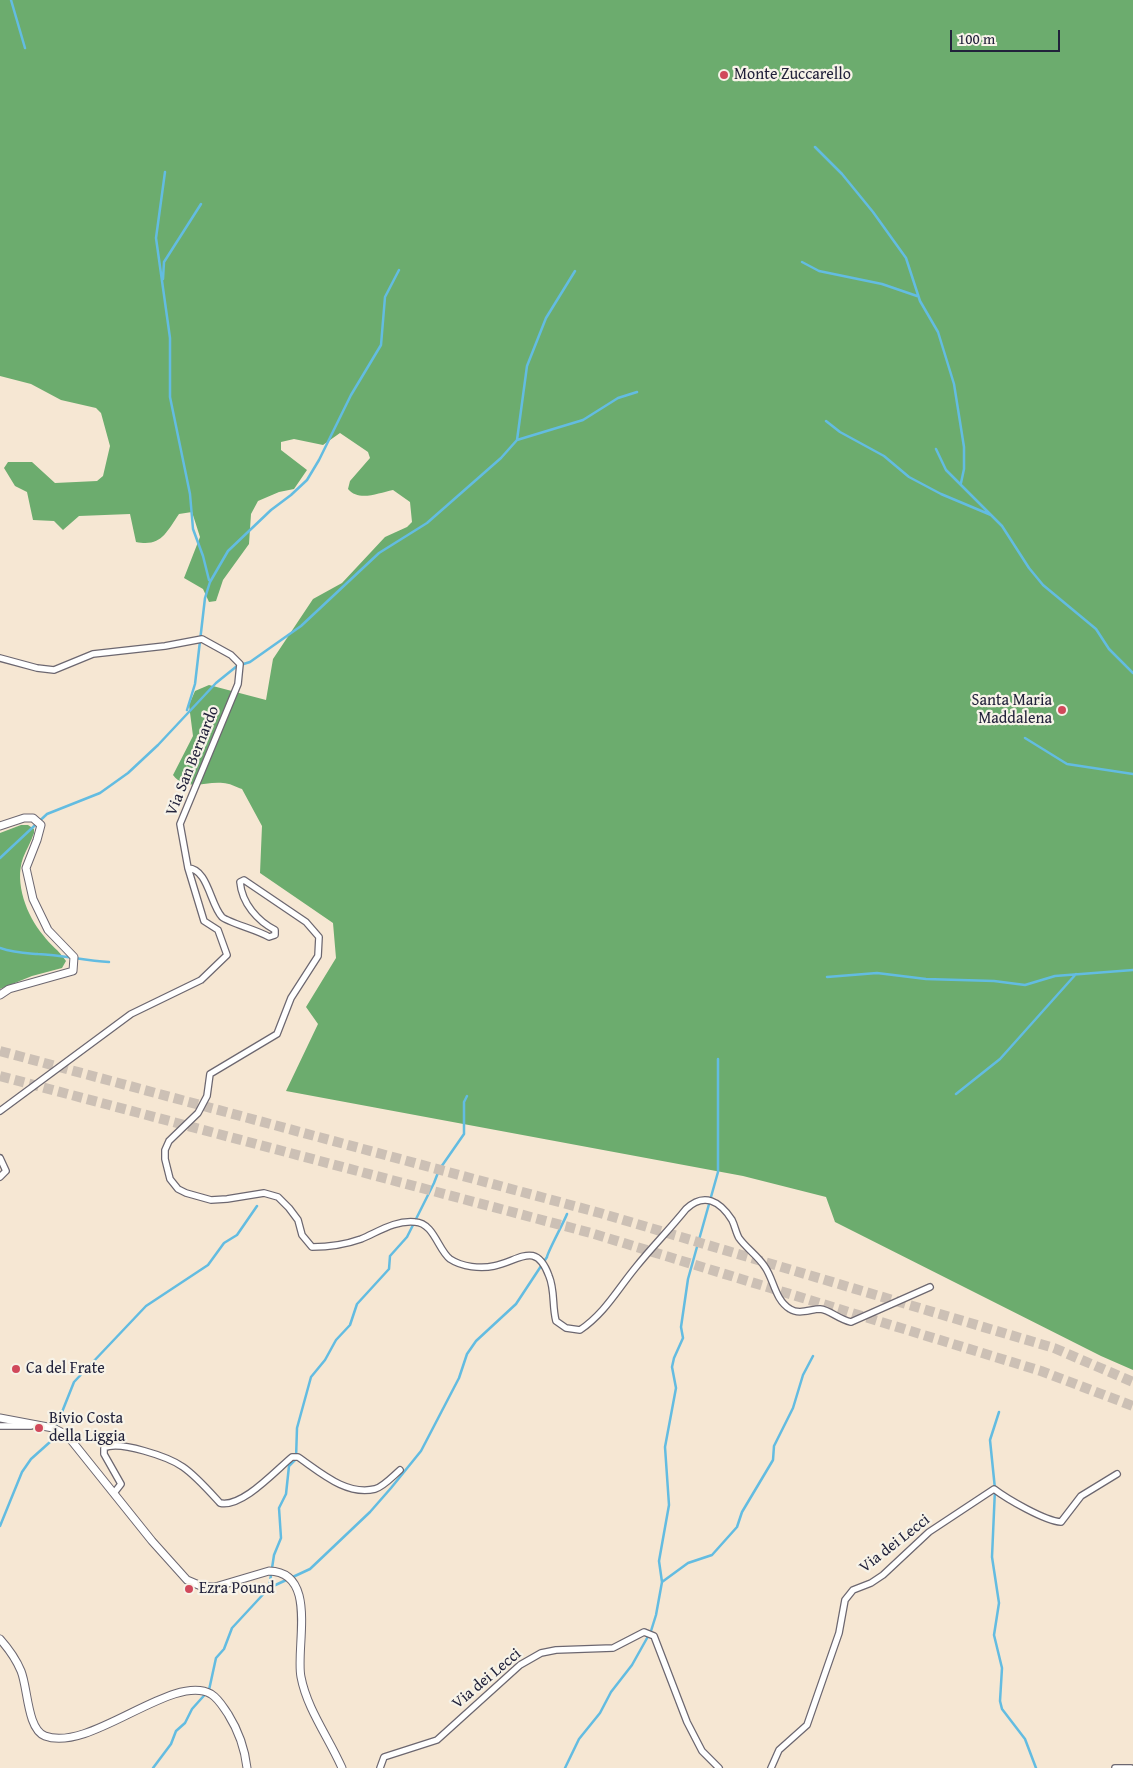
<!DOCTYPE html>
<html>
<head>
<meta charset="utf-8">
<style>
  body { margin:0 }
  #map { position:relative; width:1133px; height:1768px; overflow:hidden; background:#f6e7d3; font-family:"Gentium Book Plus",serif }
  canvas { display:block }
  .scale { position:absolute; left:950px; top:30px; width:110px; height:22px; box-sizing:border-box; border:2px solid #22223b; border-top:0; padding-left:6px; font-size:15px; line-height:18px; white-space:nowrap; color:#22223b; -webkit-text-stroke:4px #f7f3e8; paint-order:stroke }
</style>
</head>
<body>
<div id="map">
<canvas width="1133" height="1768"></canvas>
<div class="scale">100 m</div>
</div>
<script>
const g = document.querySelector('canvas').getContext('2d');
g.lineJoin = 'round';
function fillPath(path, color) {
  g.fillStyle = color;
  g.fill(path, 'evenodd');
}
function trace(path, color, width, dash) {
  g.strokeStyle = color;
  g.lineWidth = width;
  g.lineCap = dash ? 'butt' : 'round';
  g.setLineDash(dash || []);
  g.stroke(path);
}
function drawText(font, color, halo, rows, align = 'center') {
  g.font = font + ' "Gentium Book Plus",serif';
  g.lineWidth = 4.5;
  g.setLineDash([]);
  g.textBaseline = 'middle';
  g.strokeStyle = halo;
  g.fillStyle = color;
  for (const [text, x, y, turn = 0] of rows) {
    g.save();
    g.translate(x, y);
    g.rotate((+turn || 0) * Math.PI / 180);
    g.textAlign = isNaN(turn) ? turn : align;
    if (halo) g.strokeText(text, 0, 0);
    g.fillText(text, 0, 0);
    g.restore();
  }
}
fillPath(new Path2D(`
  M0,0H1133V1370L1101,1356L835,1222L826,1197L743,1176L286,1091L318,1024L306,1007L336,958L333,923L260,873L262,826L242,789C236,787 229,783 223,783C205,781 186,792 173,775L193,736L189,705L195,691L209,685L266,700L273,659L313,599L342,583L385,537L407,527L412,522L410,502L393,490C378,493 359,502 348,489L350,481L370,458L368,452L340,433L323,445L294,439L281,442V450L307,470L294,489L279,492L258,501L251,514L249,544L223,580L216,601L209,602L203,589L184,578L200,537L192,512L179,514C166,533 161,547 136,542L130,514L79,516L63,530L54,521L33,520L27,492L15,486L4,468L8,462H32L55,483L97,481L103,476L110,446L101,413L96,408L61,400L31,384L0,376Z
  M21,825H28L34,829V833C31,842 26,850 23,858C14,883 27,916 43,935C50,945 59,950 66,961L62,968L32,976L0,989V833Z`), '#6cac6e');
trace(new Path2D(`
  M11,0L25,48
  M815,147L842,174L873,212L906,258L920,301L938,332L954,384L964,447V469L961,483
  M165,172L156,238L170,338V397L190,494L193,529L203,556L209,580
  M802,262L819,271L882,284L917,296
  M163,279L164,262L201,204
  M826,421L840,432L884,456L909,477L941,494L991,515
  M517,440L583,420L618,398L637,392
  M936,449L946,470L1002,526L1029,568L1043,585L1096,629L1109,649L1133,673
  M187,710L195,684L205,598L210,582L228,551L271,510L291,495L307,480L319,460L351,395L381,345L385,297L399,270
  M1025,738L1067,764L1133,774
  M0,858L47,814L100,793L128,773L158,745L216,683L237,666L250,662L301,626L379,553L427,523L501,458L517,440L527,366L546,318L575,271
  M0,948C14,953 24,953 38,954C63,955 85,961 109,962
  M827,977L877,973L926,979L994,981L1025,985L1055,976L1133,970
  M956,1094L1000,1059L1076,974
  M999,1412L990,1440L995,1489L992,1557L999,1603L994,1635L1002,1668L1000,1701L1002,1709L1025,1739L1036,1768
  M0,1526L22,1472L31,1459L50,1442L74,1382L146,1306L208,1265L224,1243L237,1235L257,1206
  M662,1582L688,1563L712,1555L737,1527L742,1512L773,1460L774,1446L793,1408L803,1375L813,1356
  M269,1588L310,1569L370,1512L391,1488L421,1451L459,1378L467,1354L476,1341L516,1304L547,1257C547,1253 564,1222 567,1214
  M153,1768L171,1744L176,1731L185,1723L192,1709L209,1690L216,1658L224,1649L232,1628L269,1588L274,1555L281,1538L279,1508L286,1494L289,1466L296,1459L297,1428L311,1377L325,1360L336,1340L350,1325L357,1304L389,1269L390,1256L407,1237L434,1183L439,1170L464,1134V1102L467,1096
  M565,1768L579,1739L600,1713L611,1692L632,1665L651,1631L656,1615L662,1582L659,1561L669,1505L665,1447L676,1388L672,1367L674,1358L683,1338L681,1327L688,1279L718,1172V1059`), '#63bce1', 2.5);
trace(new Path2D(`
  M0,1051L600,1213L1054,1348L1133,1382
  M0,1076L591,1233L1041,1371L1133,1406`), '#ccc0b5', 10, [10, 5]);
const minor = new Path2D(`
  M0,658L37,668L54,670L93,654L165,646L202,639L231,655L240,664L238,684L180,824L188,868L204,921L218,930L227,955L201,980L131,1014L0,1111
  M188,868C208,869 210,904 222,917C229,923 258,930 269,937L275,935V930C258,921 242,904 240,882L244,880L306,922L319,937L318,956L291,998L277,1034L210,1074L207,1096L198,1113L169,1141L165,1150V1159L170,1179L178,1189L186,1193L211,1200L227,1199L264,1193L278,1197L289,1208L298,1220L302,1235L312,1247C327,1247 347,1244 361,1239C378,1232 395,1220 415,1222C434,1223 438,1250 450,1259C462,1267 481,1269 494,1266C519,1261 536,1240 549,1276C555,1290 552,1306 556,1321L566,1328L580,1330C605,1313 617,1290 636,1267C652,1247 670,1229 686,1209C704,1192 720,1201 732,1220C735,1226 736,1233 739,1238C746,1248 758,1256 765,1267C774,1280 775,1300 790,1309C799,1315 811,1309 820,1309C830,1310 838,1319 851,1322L930,1287
  M0,1158L6,1171L0,1177
  M0,1426H31
  M114,1493L121,1484L104,1454V1448C119,1440 169,1457 183,1467C196,1476 209,1491 220,1503C242,1508 275,1471 292,1457H298C320,1472 346,1496 375,1489C383,1487 393,1476 400,1470
  M380,1768L384,1757L437,1740L520,1665L541,1653L556,1650L613,1648L644,1632L654,1636L687,1722L702,1751L719,1768
  M771,1768L779,1750L807,1725L839,1633L845,1600L853,1590L871,1583L883,1575L929,1532L994,1489C1007,1499 1045,1521 1061,1522L1081,1496L1117,1474
  M1115,1768H1131`);
const tertiary = new Path2D(`
  M0,826L24,818H33L41,825L37,840L26,868L33,899L48,930L74,957L73,971L9,989L0,995
  M0,1418L53,1428L67,1435L152,1541L187,1580L201,1586L215,1587L269,1571C319,1572 295,1648 301,1677C307,1709 329,1738 342,1768
  M0,1639C8,1648 16,1659 21,1671C28,1688 27,1729 45,1736C90,1753 173,1672 211,1694C219,1699 223,1707 228,1714C238,1730 245,1750 247,1768`);
trace(minor, '#6c6770', 8);
trace(tertiary, '#6c6770', 9);
trace(minor, '#fff', 5.5);
trace(tertiary, '#fff', 7);
for (const [x, y, r, color] of [
  [724,75,5,"#d1495b"],
  [1062,710,5,"#d1495b"],
  [16,1369,5,"#d1495b"],
  [39,1428,5,"#d1495b"],
  [189,1589,5,"#d1495b"]
]) {
  const dot = new Path2D();
  dot.arc(x, y, r, 0, 2 * Math.PI);
  g.fillStyle = color;
  g.fill(dot);
  trace(dot, '#f7f3e8', 2);
}
drawText('16px', '#22223b', '#f7f3e8', [
  ["Monte Zuccarello",734,75],
  ["Santa Maria",1052,701,"right"],
  ["Maddalena",1052,719,"right"],
  ["Ca del Frate",26,1369],
  ["Bivio Costa",49,1419],
  ["della Liggia",49,1437],
  ["Ezra Pound",199,1589]
], 'left');
drawText('16px', '#22223b', '#f7f3e8', [
  ["Via San Bernardo",193,761,-68],
  ["Via dei Lecci",895,1544,-38],
  ["Via dei Lecci",487,1679,-40]
]);
</script>
</body>
</html>
